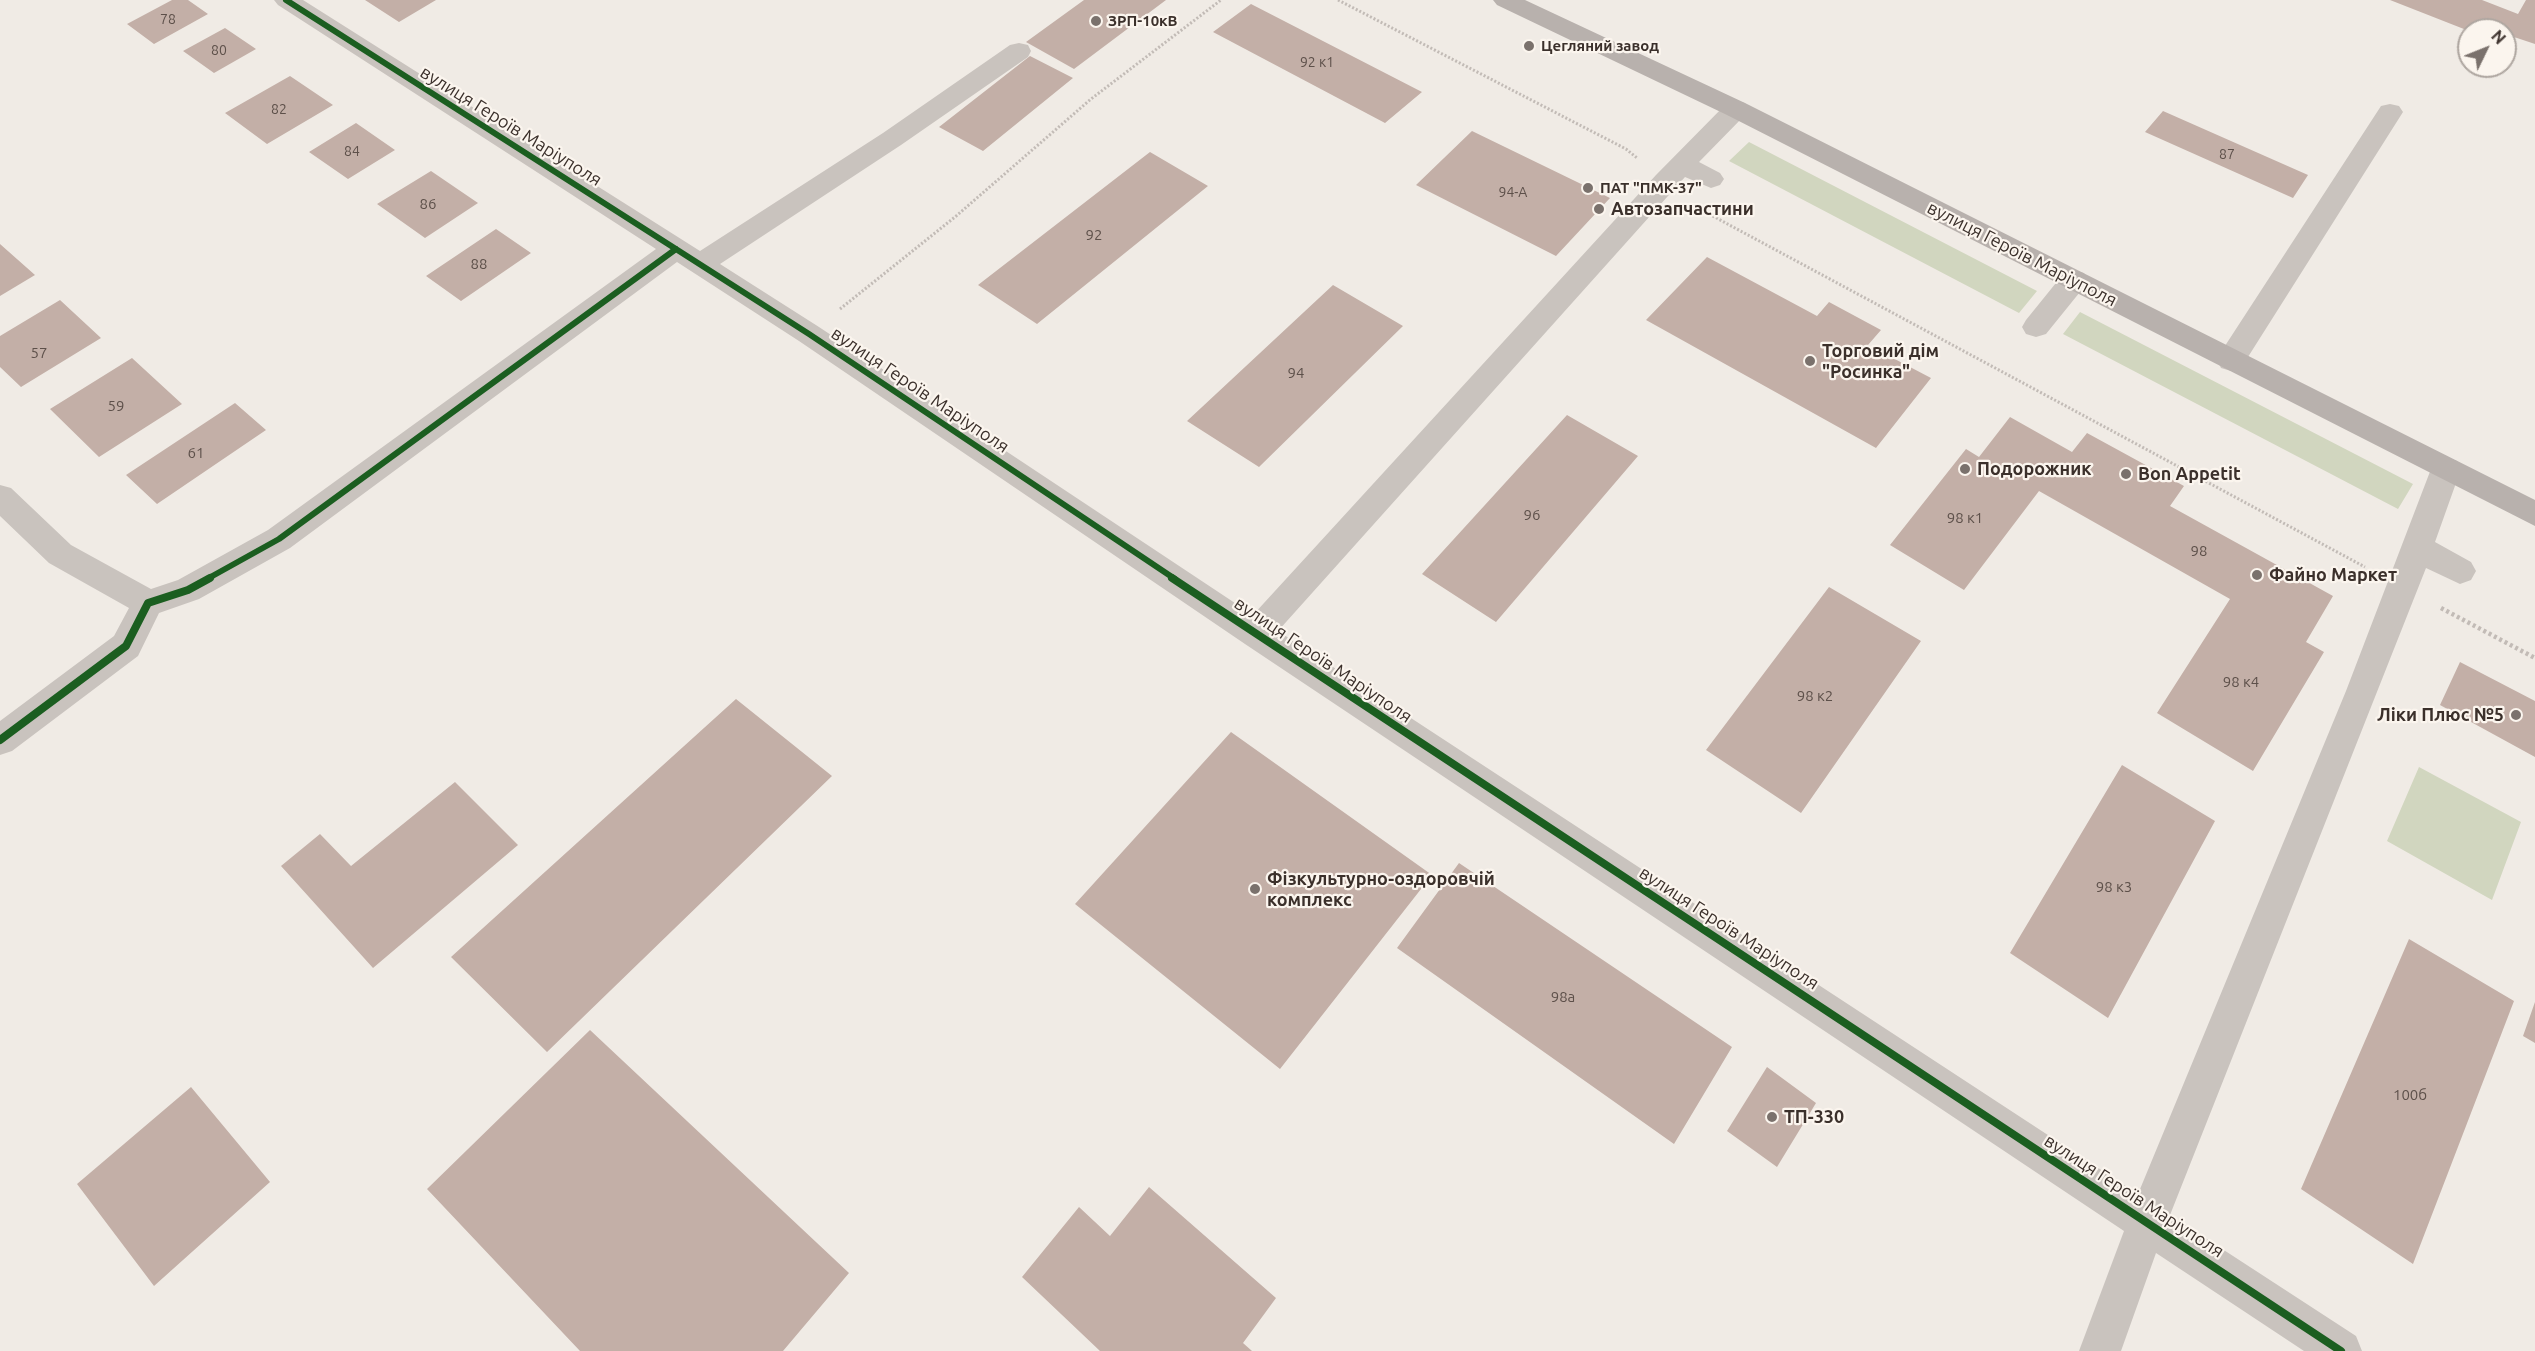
<!DOCTYPE html>
<html>
<head>
<meta charset="utf-8">
<style>
  body { margin:0 }
  #map { position:relative; width:2535px; height:1351px; overflow:hidden; background:#f0ebe5; font-family:Ubuntu,sans-serif }
  canvas { display:block }
  .north { position:absolute; left:2457px; top:18px; width:60px; height:60px; box-sizing:border-box; background:#fbf5ee; border:2px solid #aea6a0; border-radius:50%; rotate:47deg; font-size:16px; font-weight:700; line-height:24px; text-align:center; color:#3b302b }
  .north::after { content:''; display:block; margin:auto; width:21px; height:27px; background:#7a716c; clip-path:polygon(50% 0,100% 100%,50% 72%,0 100%) }
</style>
</head>
<body>
<div id="map">
<canvas width="2535" height="1351"></canvas>
<div class="north">N</div>
</div>
<script>
const g = document.querySelector('canvas').getContext('2d');
g.lineJoin = 'round';
function fillPath(path, color) {
  g.fillStyle = color;
  g.fill(path, 'evenodd');
}
function trace(path, color, width, dash) {
  g.strokeStyle = color;
  g.lineWidth = width;
  g.lineCap = dash ? 'butt' : 'round';
  g.setLineDash(dash || []);
  g.stroke(path);
}
function drawText(font, color, halo, rows, align = 'center') {
  g.font = font + ' Ubuntu,sans-serif';
  g.lineWidth = 4.5;
  g.setLineDash([]);
  g.textBaseline = 'middle';
  g.strokeStyle = halo;
  g.fillStyle = color;
  for (const [text, x, y, turn = 0] of rows) {
    g.save();
    g.translate(x, y);
    g.rotate((+turn || 0) * Math.PI / 180);
    g.textAlign = isNaN(turn) ? turn : align;
    if (halo) g.strokeText(text, 0, 0);
    g.fillText(text, 0, 0);
    g.restore();
  }
}
fillPath(new Path2D(`
  M1749,142L2037,291L2019,313L1729,161Z
  M2080,312L2413,484L2398,509L2063,334Z
  M2419,767L2521,822L2492,900L2387,841Z`), '#d1d6bf');
fillPath(new Path2D(`
  M172,0H188L208,14L154,44L127,24Z
  M365,0H436L399,22Z
  M1084,0H1166L1074,69L1026,42Z
  M2390,0H2482L2518,14L2526,0H2535V44L2514,37L2509,46L2505,44V30L2469,31Z
  M1251,4L1422,92L1385,123L1213,32Z
  M225,28L256,49L214,73L183,51Z
  M1030,56L1073,78L983,151L939,127Z
  M290,76L333,105L267,144L225,113Z
  M2163,111L2308,175L2293,198L2145,132Z
  M356,123L395,150L348,179L309,152Z
  M1472,131L1610,198L1556,256L1416,185Z
  M1150,152L1208,186L1037,324L978,285Z
  M431,171L478,203L425,238L377,204Z
  M496,229L531,253L461,301L426,276Z
  M0,244L35,275L0,296Z
  M1707,257L1817,316L1829,302L1881,330L1868,345L1931,378L1876,448L1646,320Z
  M1333,285L1403,326L1259,467L1187,421Z
  M60,300L101,338L21,387L0,367V336Z
  M132,358L182,404L99,457L50,409Z
  M235,403L266,430L157,504L126,475Z
  M1567,415L1638,456L1496,622L1422,574Z
  M2010,417L2072,452L2087,433L2184,486L2170,506L2333,596L2306,642L2324,652L2253,771L2157,713L2230,599L2039,491L1964,590L1890,545L1966,449L1979,457Z
  M1829,587L1921,641L1801,813L1706,750Z
  M2460,662L2535,701V757L2440,705Z
  M736,699L832,776L547,1052L451,957Z
  M1231,732L1432,875L1280,1069L1075,904Z
  M2122,765L2215,821L2108,1018L2010,953Z
  M455,782L518,845L373,968L281,866L320,834L351,866Z
  M1459,863L1732,1047L1674,1144L1397,948Z
  M2409,939L2514,1001L2413,1264L2301,1189Z
  M2535,1002V1043L2523,1036Z
  M590,1030L849,1273L783,1351H580L427,1189Z
  M1767,1067L1816,1103L1777,1167L1727,1131Z
  M191,1087L270,1182L154,1286L77,1184Z
  M1149,1187L1276,1298L1243,1343L1252,1351H1100L1022,1277L1079,1207L1110,1236Z`), '#c3afa7');
trace(new Path2D(`
  M1338,0L1626,149L1637,158
  M1709,214L2365,567
  M840,309L955,217L1091,99L1221,0`), '#c2bbb6', 3, [2, 2]);
trace(new Path2D(`
  M2441,608L2535,658`), '#c2bbb6', 4.5, [3, 3]);
fillPath(new Path2D(`
  M274,0H303L700,251L883,133L1010,45L1019,43L1028,45L1031,51L1028,57L901,145L720,264L819,327L1253,615L1656,175L1727,103L1736,101L1745,103L1749,109L1745,115L1699,162L1720,173L1724,179L1720,185L1711,188L1685,177L1278,631L2138,1194L2346,691L2431,469L2435,461L2446,457L2457,461L2461,469L2435,542L2471,562L2476,571L2471,580L2460,584L2426,568L2170,1215L2356,1336L2362,1351H2304L2156,1253L2121,1351H2079L2124,1231L1245,644L799,341L677,262L290,548L199,599L159,613L138,656L12,751L0,755V721L114,636L129,608L49,563L0,516V485L11,488L71,545L151,589L178,580L268,530L656,249L278,5Z
  M2390,104L2399,106L2403,112L2241,368L2231,371L2221,368L2217,360L2221,352L2381,106Z
  M2074,270L2084,273L2088,280L2084,287L2046,334L2036,337L2026,334L2022,327L2026,320L2064,273Z`), '#c9c3be');
fillPath(new Path2D(`
  M1493,0H1525L1745,103L2535,500V526L1727,115L1497,5Z`), '#b8b1ad');
trace(new Path2D(`
  M286,0L809,334L1175,579
  M207,579L279,539L676,249`), '#1b5e20', 6);
trace(new Path2D(`
  M1172,578L2341,1351
  M0,740L126,646L148,603L188,590L210,578`), '#1b5e20', 8);
for (const [x, y, r, color] of [
  [1096,21,6,"#7a716c"],
  [1529,46,6,"#7a716c"],
  [1588,188,6,"#7a716c"],
  [1599,209,6,"#7a716c"],
  [1810,361,6,"#7a716c"],
  [1965,469,6,"#7a716c"],
  [2126,474,6,"#7a716c"],
  [2257,575,6,"#7a716c"],
  [2516,715,6,"#7a716c"],
  [1255,889,6,"#7a716c"],
  [1772,1117,6,"#7a716c"]
]) {
  const dot = new Path2D();
  dot.arc(x, y, r, 0, 2 * Math.PI);
  g.fillStyle = color;
  g.fill(dot);
  trace(dot, '#fbf5ee', 2);
}
drawText('14px', '#5d504a', null, [
  ["78",168,19],
  ["80",219,50],
  ["92 к1",1317,62],
  ["82",279,109],
  ["84",352,151],
  ["87",2227,154],
  ["94-А",1513,192]
]);
drawText('bold 15px', '#3b302b', '#fbf5ee', [
  ["ЗРП-10кВ",1108,21],
  ["Цегляний завод",1541,46],
  ["ПАТ \"ПМК-37\"",1600,188]
], 'left');
drawText('15px', '#5d504a', null, [
  ["86",428,204],
  ["92",1094,235],
  ["88",479,264],
  ["57",39,353],
  ["94",1296,373],
  ["59",116,406],
  ["61",196,453],
  ["96",1532,515],
  ["98 к1",1965,518],
  ["98",2199,551],
  ["98 к4",2241,682],
  ["98 к2",1815,696],
  ["98 к3",2114,887],
  ["98а",1563,997],
  ["100б",2410,1095]
]);
drawText('18px', '#3b302b', '#fbf5ee', [
  ["вулиця Героїв Маріуполя",511,126,32],
  ["вулиця Героїв Маріуполя",2022,254,27],
  ["вулиця Героїв Маріуполя",920,390,34],
  ["вулиця Героїв Маріуполя",1323,660,34],
  ["вулиця Героїв Маріуполя",1729,928,33],
  ["вулиця Героїв Маріуполя",2134,1196,33]
]);
drawText('bold 18px', '#3b302b', '#fbf5ee', [
  ["Автозапчастини",1611,209],
  ["Торговий дім",1822,351],
  ["\"Росинка\"",1822,372],
  ["Подорожник",1977,469],
  ["Bon Appetit",2138,474],
  ["Файно Маркет",2269,575],
  ["Ліки Плюс №5",2504,715,"right"],
  ["Фізкультурно-оздоровчій",1267,879],
  ["комплекс",1267,900],
  ["ТП-330",1784,1117]
], 'left');
</script>
</body>
</html>
